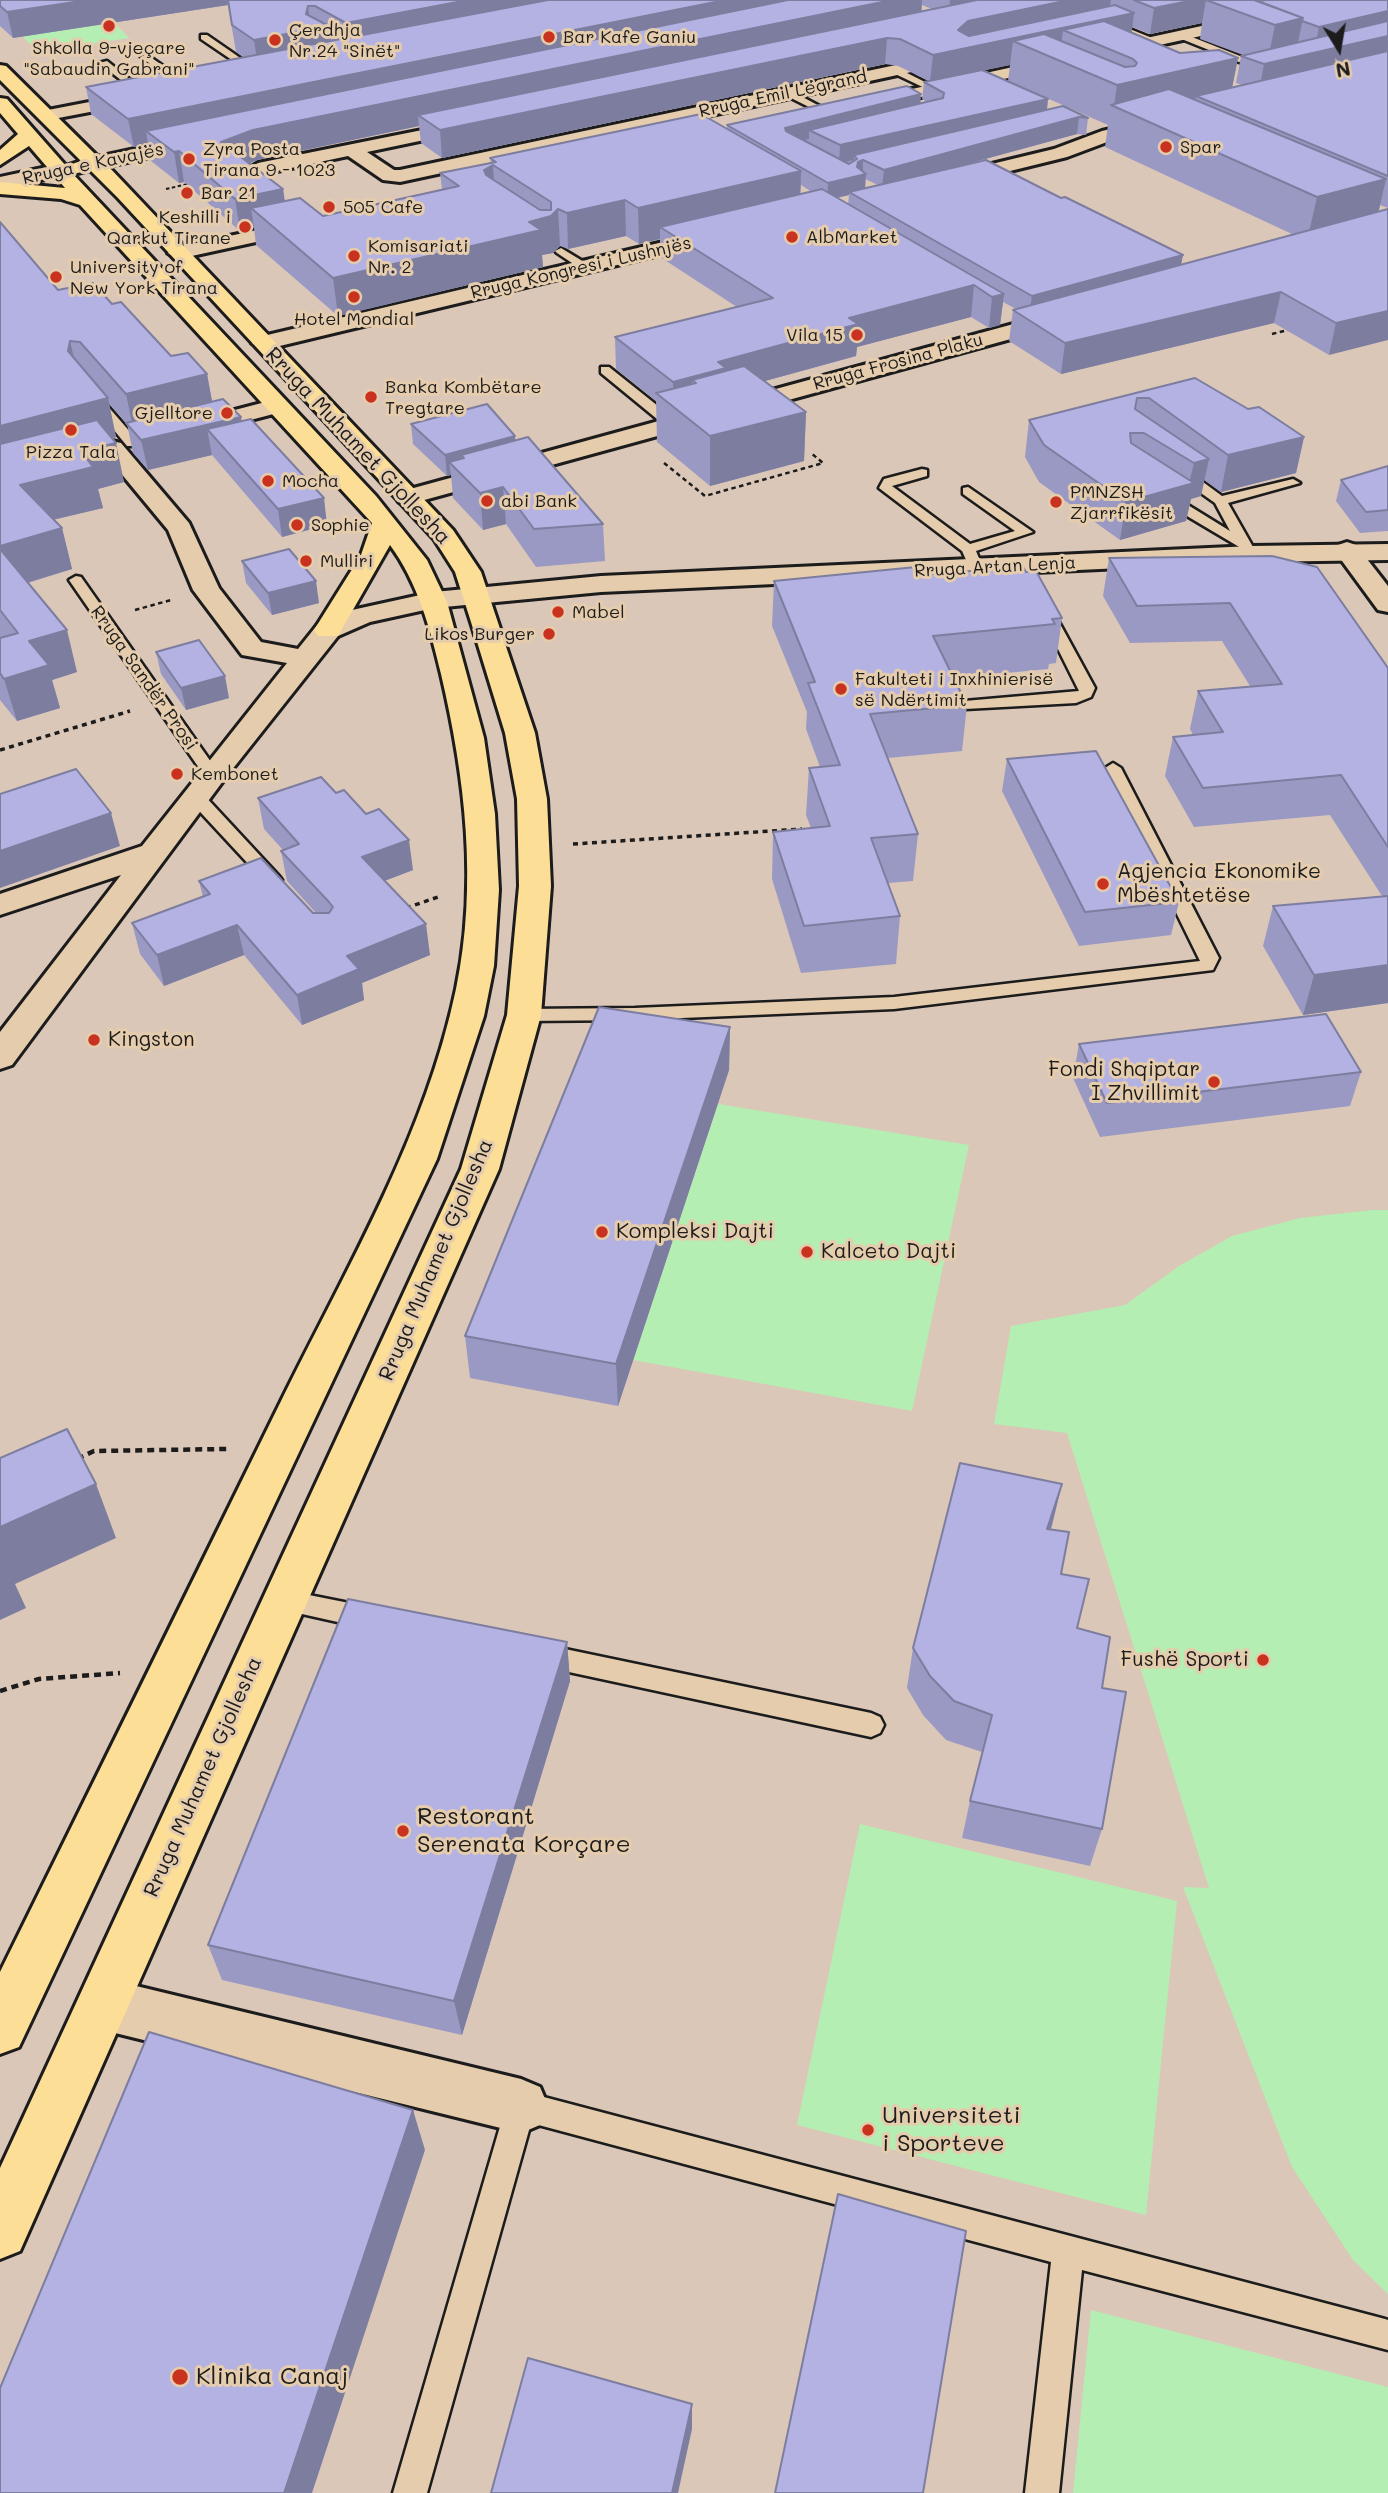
<!DOCTYPE html>
<html>
<head>
<meta charset="utf-8">
<style>
  body { margin:0 }
  #map { position:relative; width:1388px; height:2493px; overflow:hidden; background:#dbc7b8; font-family:Mali,sans-serif }
  canvas { display:block }
  .north { position:absolute; left:1304px; top:14px; width:70px; height:70px; -webkit-text-stroke:5px #e5ccad; paint-order:stroke; rotate:169deg; font-size:19px; font-weight:700; line-height:28px; text-align:center; color:#1c1c1c }
  .north::after { content:''; display:block; margin:auto; width:24px; height:32px; background:#1c1c1c; clip-path:polygon(50% 0,100% 100%,50% 72%,0 100%) }
</style>
</head>
<body>
<div id="map">
<canvas width="1388" height="2493"></canvas>
<div class="north">N</div>
</div>
<script>
const g = document.querySelector('canvas').getContext('2d');
g.lineJoin = 'round';
function fillPath(path, color) {
  g.fillStyle = color;
  g.fill(path, 'evenodd');
}
function trace(path, color, width, dash) {
  g.strokeStyle = color;
  g.lineWidth = width;
  g.lineCap = dash ? 'butt' : 'round';
  g.setLineDash(dash || []);
  g.stroke(path);
}
function drawText(font, color, halo, rows, align = 'center') {
  g.font = font + ' Mali,sans-serif';
  g.lineWidth = 6;
  g.setLineDash([]);
  g.textBaseline = 'middle';
  g.strokeStyle = halo;
  g.fillStyle = color;
  for (const [text, x, y, turn = 0] of rows) {
    g.save();
    g.translate(x, y);
    g.rotate((+turn || 0) * Math.PI / 180);
    g.textAlign = isNaN(turn) ? turn : align;
    if (halo) g.strokeText(text, 0, 0);
    g.fillText(text, 0, 0);
    g.restore();
  }
}
fillPath(new Path2D(`
  M116,24L129,38L38,52L16,30Z
  M718,1104L969,1145L912,1411L633,1360Z
  M1372,1210H1388V2294L1353,2260L1292,2167L1183,1887L1209,1888L1067,1433L994,1424L1011,1326L1125,1305L1179,1266L1232,1236L1300,1218Z
  M860,1824L1177,1901L1146,2215L797,2125Z
  M1091,2310L1388,2387V2493H1073Z`), '#b5eeb2');
const service = new Path2D(`
  M1110,21L1157,40L1159,42L1151,44L1107,26Z
  M1182,33L1245,58L1247,60L1239,62L1179,38Z
  M201,35H207L262,73L254,75L201,39Z
  M146,54L172,72V76L165,82L130,87L99,63L107,61L132,81L163,74L141,57Z
  M891,68H897L939,89L931,91L891,72Z
  M785,91H791L831,112L823,114L785,95Z
  M561,248L589,265V269H581L557,253L555,251Z
  M601,367H609L678,422V428H668L601,373Z
  M91,396H99L137,440V446H127L91,402Z
  M1174,468H1184L1222,496L1293,479L1300,483L1228,503L1253,547L1246,551L1160,500V494H1170L1230,531L1215,503L1174,474Z
  M922,469L927,470V476L892,486L970,544L1015,531L963,494V488L968,487L1033,532L976,551L983,568L971,571L962,551L879,488L884,479Z
  M76,576L81,577L218,772V778H206L69,580Z
  M1046,607L1053,611L1095,688L1091,697L1076,703L947,710V704L953,702L1079,691L1039,611Z
  M1113,763L1121,768L1219,958L1213,970L894,1009L635,1020L524,1021L515,1015L524,1009L635,1008L894,997L1200,961L1105,768Z
  M196,792L202,793L279,876L282,880L279,884H267L190,801V793Z
  M284,1590L369,1607L378,1611L381,1618L378,1625L369,1629L284,1610L275,1607L272,1600L275,1593Z
  M541,1644L871,1713L880,1717L884,1725L880,1733L871,1737L541,1666L532,1663L528,1655L532,1647Z
  M521,2091L1385,2319L1388,2320V2350L1082,2270L1059,2493H1025L1051,2262L531,2123L427,2493H393L506,2106L511,2096Z`);
const minor = new Path2D(`
  M1321,0H1351L1343,5L866,109L857,104L866,99Z
  M910,62L919,67L916,71L400,182L383,180L348,156L258,175L248,169L258,163L472,120L481,125L472,130L367,152L394,170H400Z
  M141,92L147,93L150,97L147,101L48,120L39,115L48,110Z
  M1158,118L1164,119L1167,123L1164,127L1115,139L1067,157L949,186L939,180L942,176L1054,149L1102,131Z
  M304,220L311,222L314,226L311,230L178,259L168,253L178,247Z
  M710,231L720,237L717,241L263,350L252,343L263,336Z
  M1061,311L1069,313L1072,318L1069,323L417,502H399L396,497L399,492Z
  M277,399L285,401L289,406L285,411L189,436L181,434L177,429L181,424Z
  M112,441L121,443L189,523L219,588L261,642L298,649L318,624L352,610L434,592L443,594L447,600L443,606L370,622L338,636L223,781L12,1065L0,1069V1032L121,875L0,915V894L142,846L287,663L242,655L193,590L168,530L100,448L103,443Z
  M1347,542L1356,545L1388,586V612L1378,610L1334,550L1338,545Z
  M103,1978L521,2079L540,2087L548,2106L540,2125L521,2133L103,2030L85,2022L77,2004L85,1986Z`);
const tertiary = new Path2D(`
  M1388,544V560L1252,562L601,592L434,608L425,606L421,600L425,594L434,592L601,576L1252,546Z`);
const secondary = new Path2D(`
  M61,164L71,170L68,174L0,189V177Z`);
const primary = new Path2D(`
  M0,65L6,66L98,157L200,135L209,141L207,145L108,166L453,530L481,572L535,733L547,799L551,886L541,1015L499,1169L20,2251L0,2259V2168L461,1169L507,1015L519,886L517,799L505,733L471,622L455,572L434,539L118,198L90,170L73,174L376,496L427,560L447,602L484,738L495,814L499,890L494,966L484,1016L437,1159L19,2047L0,2054V1972C95,1779 190,1587 284,1395C349,1264 426,1133 456,989C478,884 465,777 441,674C430,628 418,583 390,545L338,636H318L314,630L361,555L372,523L80,205L61,199L0,194V182L65,188L29,146L0,165V150L18,134L0,113V98L7,99L66,166L81,161L0,80Z`);
trace(service, '#1c1c1c', 5);
trace(minor, '#1c1c1c', 6);
trace(tertiary, '#1c1c1c', 6);
trace(secondary, '#1c1c1c', 6);
trace(primary, '#1c1c1c', 6);
trace(new Path2D(`
  M166,189L192,183`), '#1c1c1c', 2, [3.5, 2.5]);
trace(new Path2D(`
  M1272,334L1292,329
  M664,463L705,496L823,463L811,453
  M135,610L171,600`), '#1c1c1c', 2.5, [4.5, 3.5]);
trace(new Path2D(`
  M0,750L130,711
  M573,844L802,829
  M406,908L441,896`), '#1c1c1c', 3.5, [5, 4.5]);
trace(new Path2D(`
  M77,1459L94,1451L227,1449
  M0,1691L39,1679L120,1673`), '#1c1c1c', 4.5, [7, 5]);
fillPath(service, '#e5ccad');
fillPath(minor, '#e5ccad');
fillPath(tertiary, '#e5ccad');
fillPath(secondary, '#e5ccad');
fillPath(primary, '#fcde96');
fillPath(new Path2D(`
  M0,0H1388V208L1380,205L1329,355L1274,323L1061,374L1009,341L1013,310L1016,309L1003,302L1000,325L989,328L971,317L857,347L856,356L765,381L806,412L804,461L710,486L657,442L656,401L616,369L615,337L737,307L660,257V239L639,244L626,236L568,249L560,246L553,253L542,255L543,267L338,316L256,245L254,228L240,231L184,182L179,183L151,161L148,144L134,147L91,114L86,87L244,57L236,52L228,5L13,38L0,26ZM922,5L932,9L921,11ZM1202,23L1200,39L1243,55L1241,56L1236,83L1243,85L1232,88L1238,58L1180,53L1131,33L1132,27L1150,34ZM885,64L898,66L929,81L924,82L922,99L927,102L727,125V129L490,158L491,163L440,173L442,189L323,216L285,201L283,189L249,164L257,160L419,126L421,143L442,158ZM1010,65L1008,81L1108,125L1105,147L1292,234L1181,265L963,165L1077,134L1086,135L1088,118L1047,110L1048,99L984,70ZM865,179L878,185L865,188ZM801,185L812,192L800,194ZM849,195L848,205L837,198Z
  M0,222L58,290L112,304L171,356L207,374L212,401L241,417V421L327,525L282,537L212,455L148,470L133,453L127,424L109,404L116,437L112,439L124,482L98,489L103,508L53,520L62,528L72,569L28,583L77,672L52,680L60,708L17,721L0,700Z
  M1195,378L1248,409L1304,437L1296,473L1221,492L1204,480L1201,496L1191,499L1186,521L1120,540L1039,482L1025,457L1029,420Z
  M411,424L515,436V440L603,524L605,561L536,567L506,524L483,530L453,498L451,475L447,476L413,444Z
  M1388,466V531L1360,533L1336,501L1341,480Z
  M1272,556L1388,668V1003L1303,1015L1263,946L1273,906L1382,896L1330,815L1194,827L1165,776L1173,737L1193,735L1190,729L1198,691L1250,686L1222,641L1130,643L1103,596L1109,558Z
  M242,561L319,603L272,615L246,583Z
  M920,575L1062,618L1056,663L1049,664L1048,669L954,678L967,705L962,751L888,758L918,834L913,881L888,883L900,916L896,964L801,973L772,879L773,832L811,828L806,815L809,768L820,767L806,729L807,712L772,626L774,581Z
  M156,652L229,698L186,710L161,674Z
  M1007,759L1179,902L1171,935L1079,946L1002,791Z
  M258,798L413,870L384,881L430,955L362,983L364,1000L302,1025L244,955L164,986L140,954L132,923L203,897L199,881L313,913H316L287,881L281,851L283,850L264,829Z
  M730,1027L729,1070L618,1406L470,1378L465,1336Z
  M1079,1044L1361,1072L1350,1106L1100,1137L1073,1078Z
  M1062,1484L1051,1530L1061,1574L1077,1628L1102,1688V1829L1090,1866L962,1838L970,1801L982,1752L946,1740L923,1715L907,1688L913,1648Z
  M567,1642L570,1681L462,2035L222,1980L208,1945Z`), '#9a99c3');
fillPath(new Path2D(`
  M88,0H227L228,5L13,38L7,12Z
  M468,0H603L349,49L346,23Z
  M725,0H850L146,131L148,144L134,147L128,119Z
  M892,0H922L921,21L418,115L419,126L257,160L226,173L221,142L253,130Z
  M950,0H1024L948,16Z
  M1069,0H1111L1108,16L1134,13L1131,38L1063,30L1060,54L1013,41L1010,65L930,82L933,55L958,30L968,21Z
  M1194,0H1309L1268,9L1206,0L1202,23L1150,34L1154,8Z
  M308,6L311,30L329,26L332,52L258,67L254,40L306,14Z
  M1388,11V59L1259,91L1264,64H1267L1275,25L1303,18L1295,57L1314,53L1319,27Z
  M887,38L885,64L442,158L440,130Z
  M1238,58L1230,98L1196,96L1194,107L1114,106L1117,85Z
  M921,94L920,111L809,130V139L785,145V128Z
  M1048,99L1046,117L854,155V160L839,163L840,145Z
  M1079,117L1077,134L882,187L884,170Z
  M179,151L184,182L179,183L174,152Z
  M863,160V174H866L865,191L849,192V195L827,200L828,183L858,162Z
  M493,165L495,201L484,170Z
  M801,171L800,206L660,227V239L639,244L638,208Z
  M1386,179L1376,223L1307,241L1317,197Z
  M283,189L287,221L251,208L254,228L240,231L235,199Z
  M625,200L626,236L568,249L567,213Z
  M558,209L560,246L553,253L542,255L543,267L338,316L333,278L529,222Z
  M1183,255L1179,276L1029,317L1032,296Z
  M974,285L971,317L857,347L856,356L725,392L696,383L692,380V409L673,407V382L718,362L849,318Z
  M1281,292L1274,323L1061,374L1065,343Z
  M1004,294L1000,325L989,328L992,297Z
  M1388,311V340L1329,355L1336,323Z
  M70,341L79,379L68,351Z
  M207,374L214,412L134,433L126,394Z
  M108,398L116,437L0,468V426Z
  M806,412L804,461L710,486V436Z
  M241,417L246,447L207,429L212,455L148,470L141,440Z
  M515,436L516,457L464,458L461,455L462,472L449,462L451,475L447,476L445,455Z
  M1304,437L1296,473L1221,492L1228,455Z
  M116,443L124,482L98,489L103,508L30,525L20,485L81,451Z
  M1209,459L1201,496L1191,499L1186,521L1120,540L1126,502L1189,484L1194,463Z
  M503,487L506,524L483,530L480,493Z
  M324,498L327,525L282,537L278,509Z
  M62,528L72,569L9,588L0,554V546Z
  M316,581L319,603L272,615L268,593Z
  M67,630L77,672L52,680L60,708L17,721L4,679L29,641Z
  M225,676L229,698L186,710L181,688Z
  M111,813L120,846L0,888V851Z
  M409,840L413,870L366,888L362,857Z
  M426,924L430,955L362,983L364,1000L302,1025L297,995L347,956Z
  M237,925L244,955L164,986L157,955Z
  M1388,965V1003L1303,1015L1314,975Z
  M730,1027L729,1070L618,1406L616,1364Z
  M96,1484L116,1538L15,1584L26,1608L0,1620V1527Z
  M1062,1484L1052,1524L1037,1570L1047,1529Z
  M567,1642L570,1681L462,2035L454,2001Z
  M413,2110L425,2150L312,2493H284Z
  M692,2404V2429L678,2493H672Z`), '#7d7d9f');
const building = new Path2D(`
  M0,0H88L7,12L0,6Z
  M228,0H468L346,23L315,6H308L306,14L329,26L254,40L232,25Z
  M548,0H725L128,119L86,87Z
  M788,0H892L253,130L221,142L283,189L235,199L179,151L174,152L146,131Z
  M977,0H1069L968,21L958,30L969,36L1115,5L1134,13L933,55L900,39L887,38L440,130L418,115Z
  M1134,0H1194L1154,8Z
  M1206,0H1254L1303,18L1275,25Z
  M1265,0H1388V11L1319,27L1302,21L1303,18L1258,1Z
  M1104,21L1180,53L1219,50L1238,58L1117,85L1013,41L1044,34L1125,67L1135,66L1137,63L1133,59L1063,30Z
  M1388,21V36L1264,64L1241,56Z
  M1388,51V176L1196,96Z
  M982,70L1048,99L840,145L809,130L943,98L944,93L924,82Z
  M907,86L921,94L785,128L786,131L849,164L857,159L854,155L1063,106L1088,118L1079,117L884,170L863,160L858,162L857,167L866,174L828,183L727,125Z
  M1169,89L1386,179L1317,197L1111,105Z
  M701,114L801,171L638,208L625,200L567,213L558,209L551,216L529,222L541,230L333,278L251,208L300,198L323,216L459,186L440,173L496,162L490,158ZM493,165L551,202V210H540L486,175L484,170Z
  M986,160L1061,198L1065,197L1183,255L1032,296L849,192Z
  M822,189L1004,294L992,297L974,285L849,318L858,324L718,362L726,368L673,382L615,337L773,298L660,227Z
  M1388,209V311L1336,323L1281,292L1065,343L1013,310Z
  M0,222L58,290L93,283L112,304L121,302L171,356L188,353L207,374L126,394L80,342L70,341L68,351L108,398L0,426Z
  M744,366L806,412L710,436L656,393L696,383L692,380Z
  M1195,378L1248,409L1259,407L1304,437L1228,455L1149,398H1137L1135,409L1209,459L1194,463L1144,433H1130L1131,443L1194,483L1126,502L1044,445L1029,420Z
  M223,399L241,417L141,440L126,423Z
  M487,404L515,436L445,455L411,424Z
  M251,419L324,498L278,509L207,429Z
  M97,420L116,443L81,451L93,467L20,485L62,528L0,546V444Z
  M528,437L603,524L534,529L503,487L480,493L449,462L464,458L461,455Z
  M1388,466V510L1366,512L1341,480Z
  M0,549L67,630L29,641L49,665L4,679L0,673V638L18,633L0,610Z
  M289,549L316,581L268,593L242,561Z
  M1272,556L1317,567L1388,668V847L1341,775L1203,788L1173,737L1223,732L1198,691L1282,684L1230,603L1137,606L1109,558Z
  M916,567L920,575L1023,567L1026,572L1036,571L1062,618L1052,619L1055,624L933,636L967,705L870,714L918,834L871,838L900,916L804,926L773,832L830,826L809,768L840,765L808,683L815,682L774,581Z
  M199,640L225,676L181,688L156,652Z
  M1096,751L1179,902L1085,912L1007,759Z
  M76,769L111,813L0,851V794Z
  M321,777L336,793L344,790L366,814L379,809L409,840L362,857L426,924L347,956L359,969L297,995L237,925L157,955L132,923L210,894L199,881L261,858L313,913H329L333,907L329,902L281,851L299,844L258,798Z
  M1388,896V965L1314,975L1273,906Z
  M599,1007L730,1027L616,1364L465,1336Z
  M1326,1014L1361,1072L1107,1103L1079,1044Z
  M67,1429L96,1484L0,1527V1458Z
  M960,1463L1062,1484L1047,1529L1069,1532L1061,1574L1089,1579L1077,1628L1110,1637L1102,1688L1126,1692L1102,1829L970,1801L992,1715L954,1701L930,1676L913,1648Z
  M348,1599L567,1642L454,2001L208,1945Z
  M149,2032L413,2110L284,2493H0V2388Z
  M838,2194L966,2231L923,2493H775Z
  M528,2358L692,2404L672,2493H491Z`);
fillPath(building, '#b3b2e3');
trace(building, '#7d7d9f', 2);
for (const [x, y, r, color] of [
  [109,26,7,"#c8321e"],
  [549,37,7,"#c8321e"],
  [275,40,7,"#c8321e"],
  [1166,147,7,"#c8321e"],
  [189,159,7,"#c8321e"],
  [187,193,7,"#c8321e"],
  [329,207,7,"#c8321e"],
  [245,227,7,"#c8321e"],
  [792,237,7,"#c8321e"],
  [354,256,7,"#c8321e"],
  [56,277,7,"#c8321e"],
  [354,297,7,"#c8321e"],
  [857,335,7,"#c8321e"],
  [371,397,7,"#c8321e"],
  [227,413,7,"#c8321e"],
  [71,430,7,"#c8321e"],
  [268,481,7,"#c8321e"],
  [487,501,7,"#c8321e"],
  [1056,502,7,"#c8321e"],
  [297,525,7,"#c8321e"],
  [306,561,7,"#c8321e"],
  [558,612,7,"#c8321e"],
  [549,634,7,"#c8321e"],
  [841,689,7,"#c8321e"],
  [177,774,7,"#c8321e"],
  [1103,884,7,"#c8321e"],
  [94,1040,7,"#c8321e"],
  [1214,1082,7,"#c8321e"],
  [602,1232,7,"#c8321e"],
  [807,1252,7,"#c8321e"],
  [1263,1660,7,"#c8321e"],
  [403,1831,7,"#c8321e"],
  [868,2130,7,"#c8321e"],
  [180,2377,9,"#c8321e"]
]) {
  const dot = new Path2D();
  dot.arc(x, y, r, 0, 2 * Math.PI);
  g.fillStyle = color;
  g.fill(dot);
  trace(dot, '#e5ccad', 2.5);
}
drawText('18px', '#1c1c1c', '#e5ccad', [
  ["Çerdhja",289,30],
  ["Nr.24 \"Sinët\"",289,51],
  ["Bar Kafe Ganiu",563,37],
  ["Shkolla 9-vjeçare",109,48,"center"],
  ["\"Sabaudin Gabrani\"",109,69,"center"],
  ["Spar",1180,147],
  ["Zyra Posta",203,149],
  ["Tirana 9 - 1023",203,170],
  ["Bar 21",201,193],
  ["505 Cafe",343,207],
  ["Keshilli i",231,217,"right"],
  ["Qarkut Tirane",231,238,"right"],
  ["AlbMarket",806,237],
  ["Komisariati",368,246],
  ["Nr. 2",368,267],
  ["University of",70,267],
  ["New York Tirana",70,288],
  ["Hotel Mondial",354,319,"center"],
  ["Vila 15",843,335,"right"],
  ["Banka Kombëtare",385,387],
  ["Tregtare",385,408],
  ["Gjelltore",213,413,"right"],
  ["Pizza Tala",71,452,"center"],
  ["Mocha",282,481],
  ["PMNZSH",1070,492],
  ["Zjarrfikësit",1070,513],
  ["abi Bank",501,501],
  ["Sophie",311,525],
  ["Mulliri",320,561],
  ["Mabel",572,612],
  ["Likos Burger",535,634,"right"],
  ["Fakulteti i Inxhinierisë",855,679],
  ["së Ndërtimit",855,700],
  ["Kembonet",191,774]
], 'left');
drawText('18px', '#1c1c1c', '#e5ccad', [
  ["Rruga Emil Lëgrand",783,94,-12],
  ["Rruga e Kavajës",93,164,-12],
  ["Rruga Kongresi i Lushnjës",581,268,-13],
  ["Rruga Frosina Plaku",898,362,-15],
  ["Rruga Artan Lenja",995,567,-3],
  ["Rruga Sandër Prosi",144,678,55]
]);
drawText('21px', '#1c1c1c', '#e5ccad', [
  ["Rruga Muhamet Gjollesha",358,446,47],
  ["Rruga Muhamet Gjollesha",436,1260,-67],
  ["Rruga Muhamet Gjollesha",203,1777,-66]
]);
drawText('21px', '#1c1c1c', '#e5ccad', [
  ["Agjencia Ekonomike",1117,872],
  ["Mbështetëse",1117,896],
  ["Kingston",108,1040],
  ["Fondi Shqiptar",1200,1070,"right"],
  ["I Zhvillimit",1200,1094,"right"],
  ["Kompleksi Dajti",616,1232],
  ["Kalceto Dajti",821,1252],
  ["Fushë Sporti",1249,1660,"right"]
], 'left');
drawText('24px', '#1c1c1c', '#e5ccad', [
  ["Restorant",417,1817],
  ["Serenata Korçare",417,1845],
  ["Universiteti",882,2116],
  ["i Sporteve",882,2144],
  ["Klinika Canaj",196,2377]
], 'left');
</script>
</body>
</html>
